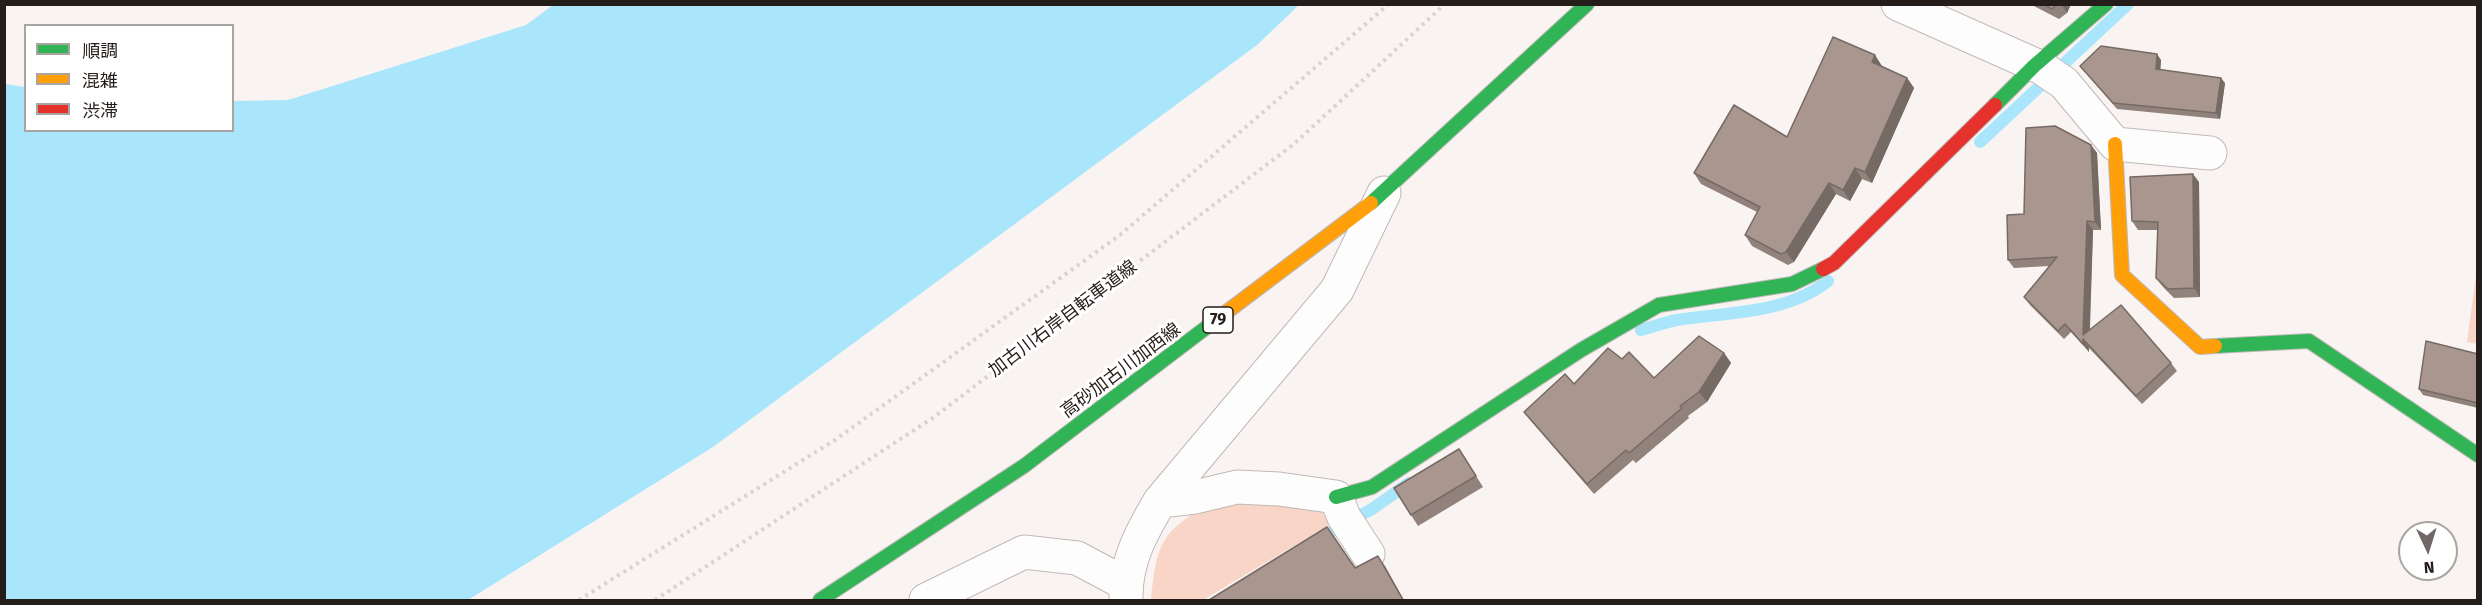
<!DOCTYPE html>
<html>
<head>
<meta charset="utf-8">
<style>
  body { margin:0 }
  #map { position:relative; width:2482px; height:605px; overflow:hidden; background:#f9f3f2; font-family:"Fira Sans","Noto Sans JP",sans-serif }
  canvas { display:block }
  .frame { position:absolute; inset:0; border:6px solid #251d1a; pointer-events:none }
  .legend { position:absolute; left:24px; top:24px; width:210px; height:108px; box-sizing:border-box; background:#fff; border:2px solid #a8a5a3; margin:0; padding:8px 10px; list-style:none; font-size:18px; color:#251d1a }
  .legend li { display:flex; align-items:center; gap:12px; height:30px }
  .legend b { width:30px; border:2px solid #a8a5a3 }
  .north { position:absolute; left:2398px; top:521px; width:60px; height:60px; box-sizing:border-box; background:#fff; border:2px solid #a8a5a3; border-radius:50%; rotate:176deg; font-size:16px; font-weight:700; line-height:24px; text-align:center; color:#251d1a }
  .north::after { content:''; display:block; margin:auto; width:21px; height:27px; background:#6f6866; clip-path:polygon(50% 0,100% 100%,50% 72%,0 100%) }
</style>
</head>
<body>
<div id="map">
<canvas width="2482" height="605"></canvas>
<div class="frame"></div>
<ul class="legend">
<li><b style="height:8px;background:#30b455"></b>順調</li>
<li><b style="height:8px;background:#ff9f0a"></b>混雑</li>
<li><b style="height:8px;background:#e5322d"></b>渋滞</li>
</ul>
<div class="north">N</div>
</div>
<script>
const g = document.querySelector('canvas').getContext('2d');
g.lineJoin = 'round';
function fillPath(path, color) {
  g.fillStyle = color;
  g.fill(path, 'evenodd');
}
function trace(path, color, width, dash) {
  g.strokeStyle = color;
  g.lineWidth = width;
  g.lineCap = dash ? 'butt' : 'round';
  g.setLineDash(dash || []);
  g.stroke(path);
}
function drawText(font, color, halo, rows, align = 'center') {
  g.font = font + ' "Fira Sans","Noto Sans JP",sans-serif';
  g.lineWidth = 6;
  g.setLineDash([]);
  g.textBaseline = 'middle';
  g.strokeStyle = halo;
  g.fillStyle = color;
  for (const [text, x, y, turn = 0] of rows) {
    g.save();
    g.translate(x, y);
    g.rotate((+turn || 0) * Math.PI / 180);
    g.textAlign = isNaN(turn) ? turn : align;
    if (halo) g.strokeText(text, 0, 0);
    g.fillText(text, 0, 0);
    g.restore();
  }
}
fillPath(new Path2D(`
  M2477,268V344L2467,342Z
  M1213,502L1322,506L1334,522L1203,600H1151C1157,542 1161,531 1213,502Z`), '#f9d5c7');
fillPath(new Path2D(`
  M553,5H1299L1257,45L713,447L468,600H5V84L25,87L26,130H232L233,101L288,100L526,25Z`), '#aae6fb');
trace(new Path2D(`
  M1980,142L2128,4
  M1641,330C1653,327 1665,322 1677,320C1727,312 1787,314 1828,281
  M1316,540L1372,509L1409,483`), '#aae6fb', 12);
const street = new Path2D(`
  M1898,4L2042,68L2064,83L2115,144L2210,153
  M1160,501L1195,497L1237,487L1279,489L1336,497L1344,517L1368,554
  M926,600L1024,552L1077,558L1126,584
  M1126,600C1125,562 1141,533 1160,501L1337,290L1384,193`);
const fast = new Path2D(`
  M1995,105L2034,66L2106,4
  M1371,203L1587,4
  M2215,346L2309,341L2478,455
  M1336,497L1372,487L1581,350L1659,305L1792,284L1823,269
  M820,600L1024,466L1224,314`);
const slow = new Path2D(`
  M2115,144L2122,275L2200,347L2215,346
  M1224,314L1371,203`);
const jam = new Path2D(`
  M1823,269L1834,263L1995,105`);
trace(street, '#c0b9b7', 35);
trace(fast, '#c0b9b7', 16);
trace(slow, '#c0b9b7', 16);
trace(jam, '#c0b9b7', 16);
trace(new Path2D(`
  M579,600L835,440L1120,235L1389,4
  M655,600L934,417L1294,144L1445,4`), '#d6d4d3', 4, [3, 4.5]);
trace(street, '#fefdfd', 33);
trace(fast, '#30b455', 14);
trace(slow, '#ff9f0a', 14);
trace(jam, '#e5322d', 14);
fillPath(new Path2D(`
  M2030,4H2071L2067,13L2059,19Z
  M1875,55L1882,67L1907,78L1914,88L1872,183L1862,179L1850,201L1836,194L1794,262L1788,265L1752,246L1745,235L1757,212L1701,184L1694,173L1787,137Z
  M2161,60L2160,70L2225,83L2220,119L2117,109L2080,66Z
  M2091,145L2097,153L2101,230H2093L2090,330L2171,363L2177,371L2142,404L2089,348V352L2071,332L2064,339L2030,305L2024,297L2049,266L2014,268L2008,260L2024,214Z
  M2199,182L2200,297L2174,298L2163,287L2156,278L2158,230H2138L2132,221Z
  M1724,353L1731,363L1707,402L1688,416L1689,418L1636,463L1633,460L1594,494L1532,422L1524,412L1574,384L1622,359L1654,378Z
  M2478,354V408L2423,395L2419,389Z
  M1459,449L1483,487L1418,526L1411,515Z`), '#91827b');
fillPath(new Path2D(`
  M2061,4H2071L2067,13Z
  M2157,54L2161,60L2160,75L2156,69Z
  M1875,55L1882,66L1879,72L1872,62Z
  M1907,78L1914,88L1872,183L1865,172Z
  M2221,78L2225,83L2220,119L2216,113Z
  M2091,145L2097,153L2101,230L2095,222Z
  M1855,168L1862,179L1850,201L1843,190Z
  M2193,174L2199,182L2200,297L2194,288Z
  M1829,183L1836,194L1794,262L1786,252Z
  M2087,221L2093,230L2089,343L2083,335Z
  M2083,339L2089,348V352L2083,344Z
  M1724,353L1731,363L1707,402L1699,392Z
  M1378,556L1385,566L1404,600H1403Z`), '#766a64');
const building = new Path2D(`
  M2043,4H2057L2052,9Z
  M1833,37L1875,55L1872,62L1907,78L1865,172L1855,168L1843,190L1829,183L1786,252L1781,254L1745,235L1760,207L1694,173L1734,105L1787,137Z
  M2101,46L2157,54L2156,69L2221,78L2216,113L2113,103L2080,66Z
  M2055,126L2091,145L2095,222L2087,221L2083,335L2121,305L2171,363L2136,396L2083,339V344L2065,324L2058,331L2024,297L2057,257L2008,260L2007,215L2024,214L2026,128Z
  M2193,174L2194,288L2168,289L2156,278L2158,222L2132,221L2130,177Z
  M1699,336L1724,353L1699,392L1680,406L1682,408L1629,453L1626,450L1587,484L1524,412L1565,374L1574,384L1608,348L1622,359L1629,352L1654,378Z
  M2426,341L2478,354V403L2419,389Z
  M1459,449L1476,476L1411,515L1394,488Z
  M1327,527L1355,568L1378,556L1403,600H1209Z`);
fillPath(building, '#a9978f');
trace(building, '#766a64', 1.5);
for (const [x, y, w] of [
  [1218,320,30]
]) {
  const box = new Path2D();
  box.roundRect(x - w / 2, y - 13, w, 26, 4.5);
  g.fillStyle = '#fff';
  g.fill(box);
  trace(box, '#251d1a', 1.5);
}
drawText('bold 16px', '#251d1a', null, [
  ["79",1218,320]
]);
drawText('18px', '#251d1a', '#fff', [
  ["加古川右岸自転車道線",1063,319,-37],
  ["高砂加古川加西線",1121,371,-37]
]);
</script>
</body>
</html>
